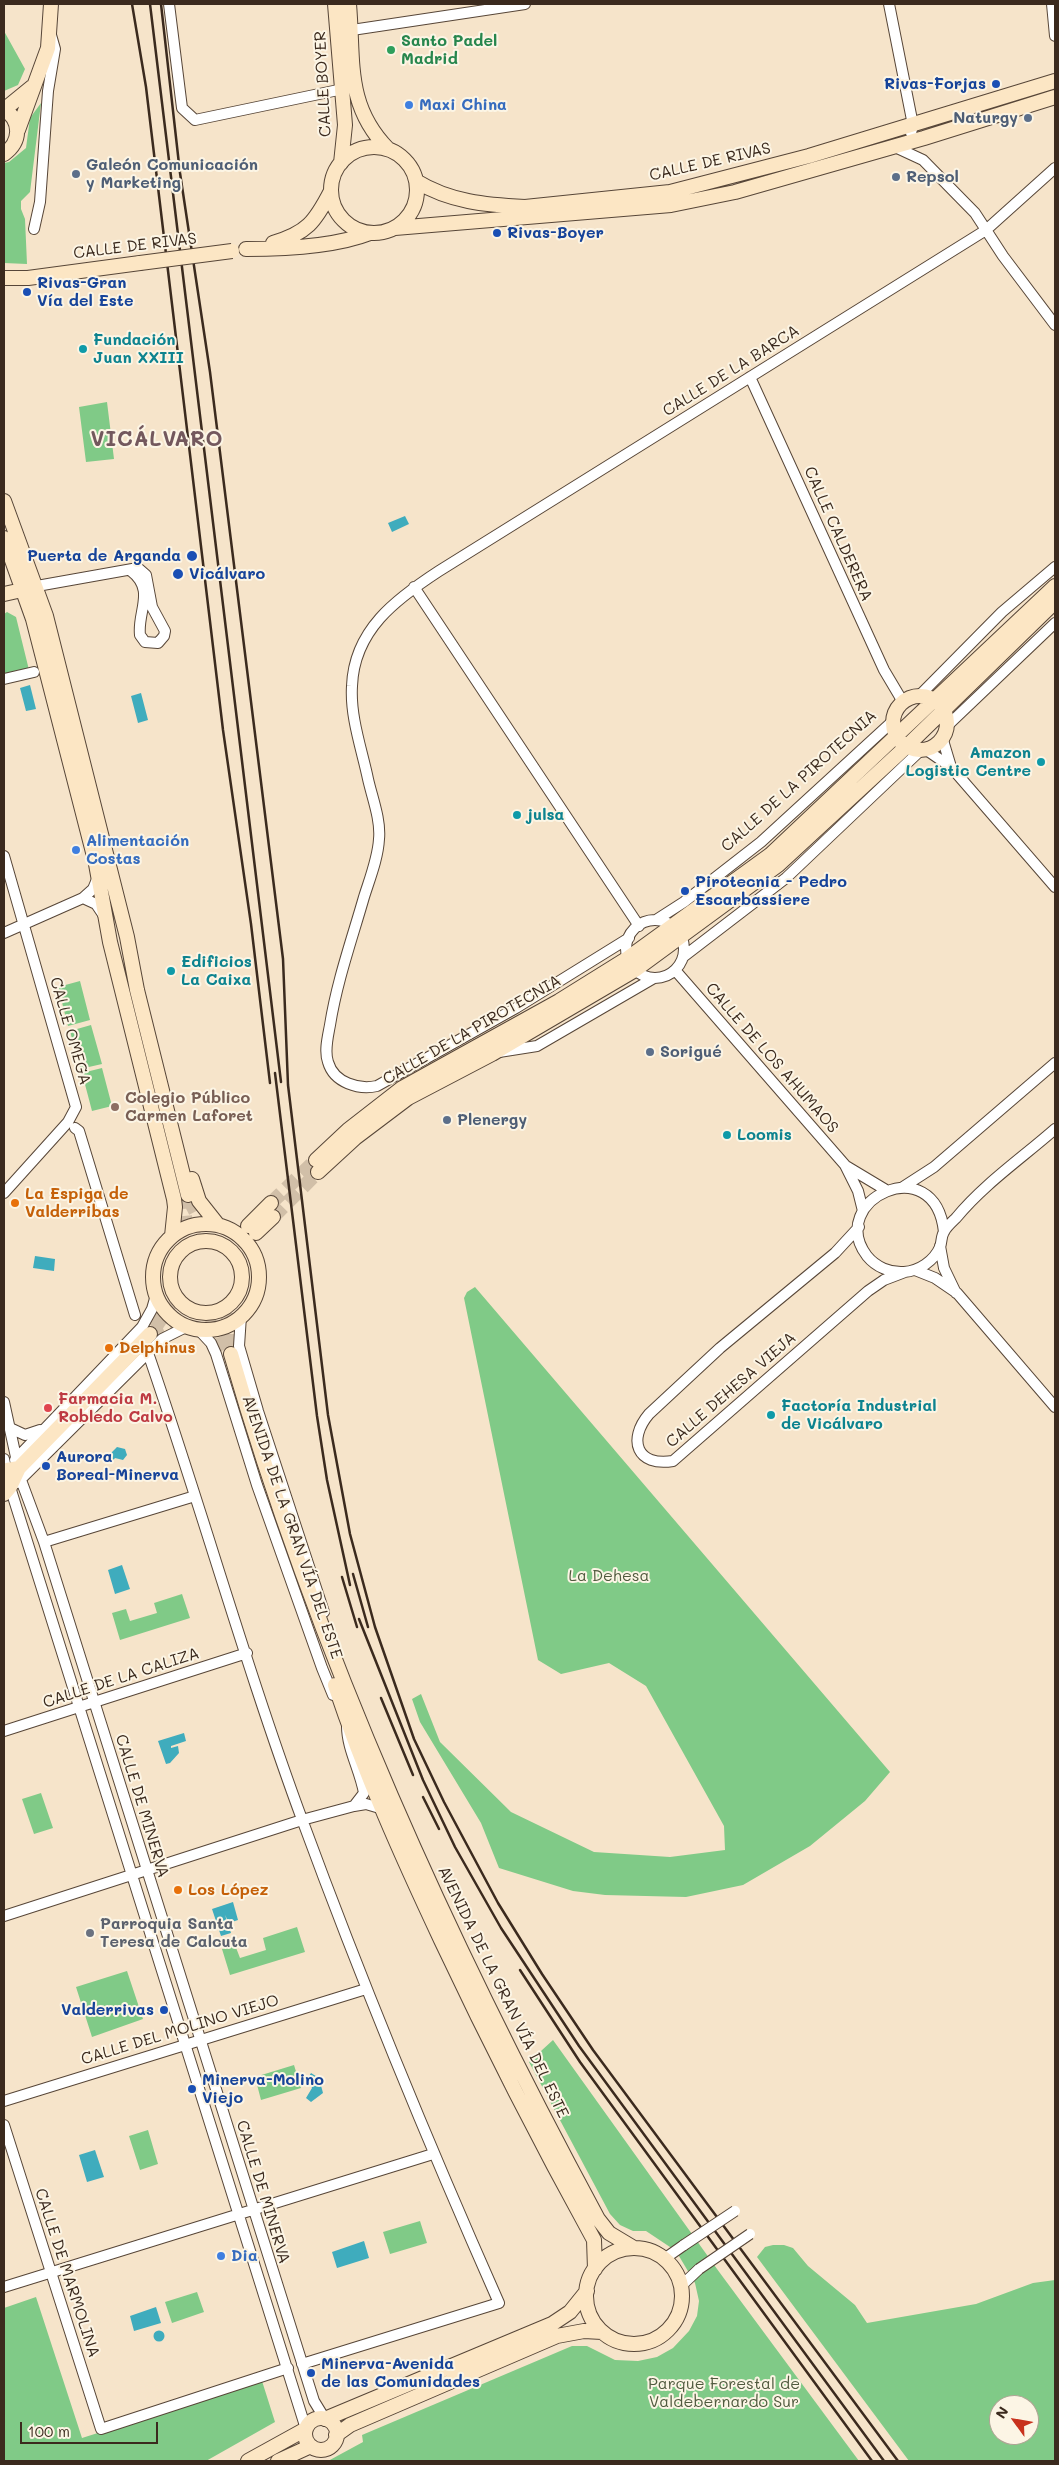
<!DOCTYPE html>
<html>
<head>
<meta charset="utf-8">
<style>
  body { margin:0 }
  #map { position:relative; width:1059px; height:2465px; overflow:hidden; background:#f6e4ca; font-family:Mali,sans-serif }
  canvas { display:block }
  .frame { position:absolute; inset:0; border:5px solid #3b2a1e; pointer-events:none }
  .north { position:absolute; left:989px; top:2395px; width:50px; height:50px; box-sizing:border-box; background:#fcf5e5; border:1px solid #afa495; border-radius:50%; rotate:302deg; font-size:14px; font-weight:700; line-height:20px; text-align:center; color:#3b2a1e }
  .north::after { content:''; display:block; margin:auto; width:18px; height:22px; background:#c8321e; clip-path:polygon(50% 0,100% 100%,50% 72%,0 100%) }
  .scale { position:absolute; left:20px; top:2422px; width:138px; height:22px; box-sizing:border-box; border:2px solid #3b2a1e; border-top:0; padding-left:6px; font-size:15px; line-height:18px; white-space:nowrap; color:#3b2a1e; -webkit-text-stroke:4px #fcf5e5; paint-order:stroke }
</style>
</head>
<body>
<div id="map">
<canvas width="1059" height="2465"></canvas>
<div class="frame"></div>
<div class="north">N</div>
<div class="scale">100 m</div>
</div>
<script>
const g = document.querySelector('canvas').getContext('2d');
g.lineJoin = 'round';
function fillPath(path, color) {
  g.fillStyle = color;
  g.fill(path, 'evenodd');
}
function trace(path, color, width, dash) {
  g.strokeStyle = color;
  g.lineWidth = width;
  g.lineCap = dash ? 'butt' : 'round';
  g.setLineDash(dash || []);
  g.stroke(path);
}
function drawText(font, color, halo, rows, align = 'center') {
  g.font = font + ' Mali,sans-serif';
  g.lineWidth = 4;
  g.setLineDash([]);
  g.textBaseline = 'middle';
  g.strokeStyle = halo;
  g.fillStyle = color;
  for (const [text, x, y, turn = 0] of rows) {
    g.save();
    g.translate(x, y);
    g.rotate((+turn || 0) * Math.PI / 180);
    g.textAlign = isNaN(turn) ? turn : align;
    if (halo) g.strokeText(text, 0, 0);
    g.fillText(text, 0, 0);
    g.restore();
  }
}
fillPath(new Path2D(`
  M4,31L25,69L18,85L4,91Z
  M41,103L30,192L21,201V209L25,219L27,264L4,263V163L9,162L26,148L30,118Z
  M107,402L114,459L86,462L79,407Z
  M7,612L16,617L29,670L4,675V614Z
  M80,981L90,1020L68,1026L58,987Z
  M91,1025L102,1064L80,1069L70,1031Z
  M102,1068L112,1106L92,1111L82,1073Z
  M475,1287L890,1772L865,1801L810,1846L743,1885L686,1897L605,1895L573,1891L499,1868L481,1823L420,1722L412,1699L421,1694L440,1742L511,1812L594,1852L670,1857L725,1850L724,1826L646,1686L609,1663L561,1674L538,1660L464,1298L467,1292Z
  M182,1594L190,1618L120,1640L112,1613L126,1609L130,1621L157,1613L154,1603Z
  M41,1793L53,1828L34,1834L22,1799Z
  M297,1927L305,1952L230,1975L222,1949L235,1945L240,1958L266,1950L263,1938Z
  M127,1971L143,2019L92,2037L76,1987Z
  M553,2040L717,2269L859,2461H328L363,2442L362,2435L572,2346H587L615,2360L638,2361L657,2357L673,2348L689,2331L697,2316L699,2301L695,2283L676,2251L646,2231H633L620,2225L610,2214L529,2062Z
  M294,2065L301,2088L261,2100L255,2077Z
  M148,2130L158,2164L140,2170L129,2136Z
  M420,2221L427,2243L390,2254L383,2232Z
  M773,2245H784L793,2248L808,2266L855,2305L867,2323L976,2304L1033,2283L1055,2280V2461H909L757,2257L765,2247ZM999,2405H1029V2435H999Z
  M197,2292L204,2312L172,2323L165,2302Z
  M36,2297L82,2438L262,2381L275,2422L206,2461H4V2308Z`), '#80ca87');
fillPath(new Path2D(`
  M405,516L409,524L392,532L388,523Z
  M30,685L36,709L26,711L20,688Z
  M141,693L148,720L138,723L131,696Z
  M35,1256L55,1259L54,1271L33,1268Z
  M117,1447L125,1449L127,1455L123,1460L115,1458L111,1463L106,1458Z
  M122,1565L130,1589L115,1594L108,1570Z
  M184,1733L186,1741L171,1746V1748L178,1746L179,1753L170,1763L166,1764L158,1741Z
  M233,1902L238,1920L229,1923L225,1915L231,1933L221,1936L212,1909Z
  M311,2073L319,2078L323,2093L311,2102L306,2098L312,2088L308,2078Z
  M95,2150L104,2177L87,2182L79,2155Z
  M364,2241L369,2258L337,2268L332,2252Z
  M156,2307L161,2323L134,2331L130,2316Z
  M153.5 2336a5.5 5.5 0 1 1 11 0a5.5 5.5 0 1 1-11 0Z`), '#3facbd');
trace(new Path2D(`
  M183,1195L187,1237
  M189,1199L206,1232
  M271,1203L316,1160
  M273,1217L318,1172
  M234,1240L248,1226
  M243,1250L256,1233
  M228,1313V1342L231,1354
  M207,1320L219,1336L225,1352
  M155,1328L171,1303
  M150,1334L185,1316`), '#d1bfa8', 14, [14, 7]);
const street = new Path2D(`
  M169,4L182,108L195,120L343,89
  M889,4L913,125L911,133
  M1052,4L1055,36
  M352,30L525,4
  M895,147L923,160L975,213L1003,256L1055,325
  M34,229L40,202L48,91L55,49L51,35
  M750,377L884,670L903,702
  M37,586L138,568L146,575L152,607L165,631L164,636L158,643L145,642L140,635C137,612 156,590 131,571
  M414,587L639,926
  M4,679L34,672
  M919,696L1002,612L1055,567
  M946,727L1055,623
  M942,737L951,767
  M925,749L951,767L1055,887
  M4,856L76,1107L68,1122L4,1193
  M83,898L96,904L104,916
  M656,920L684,902L761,842L893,721
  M626 949a29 29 0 1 1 58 0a29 29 0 1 1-58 0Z
  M4,933L83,898L93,889L98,877
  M629,938L516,1008L377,1086C359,1090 334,1083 328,1062C324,1051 328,1036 330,1025C337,981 352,939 364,897C370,878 378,858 379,839C381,820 372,797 368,779C362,750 350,717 352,686C354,630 396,599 439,571L986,230L1055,168
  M683,957L786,878L922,749
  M675,970L845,1165L858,1191L863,1211
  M499,1052L537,1046L654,978
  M75,1128L79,1131L135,1315
  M846,1166L886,1190
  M903,1187L934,1167L1055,1063
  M859,1227L835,1253L720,1348L649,1414C627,1440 637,1467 673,1461L868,1291L884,1280L905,1272
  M944,1232C935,1148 825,1200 867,1256C876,1267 890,1273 904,1272C919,1271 934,1261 940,1247C942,1242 941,1236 944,1232C946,1227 952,1222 956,1218C984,1184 1022,1158 1055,1129
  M940,1246L944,1268L956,1293
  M915,1270L935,1278L957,1293L1055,1407
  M241,1316L239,1346L258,1411L324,1612
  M198,1329L211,1343L216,1354L257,1485L322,1668L333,1695
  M148,1353C202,1509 246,1668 303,1822C363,1985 429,2145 499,2303L302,2364
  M4,1402L21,1480L44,1542L314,2401L325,2419
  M10,1428L25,1435L40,1430
  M4,1459L10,1487L306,2429
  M15,1460L142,1327L152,1309L156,1295
  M17,1483L162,1339L188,1326
  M44,1542L195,1496
  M347,1726C347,1749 360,1770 364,1793L354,1806
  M4,1731L247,1653
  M4,1916L302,1820L354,1806L366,1804L383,1809
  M4,2101L366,1989
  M4,2125L101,2429L288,2368
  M664,2259L684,2245
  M681,2286L699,2269
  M4,2287L433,2154`);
const secondary = new Path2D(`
  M335,4L345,125L341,163
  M349,4C354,61 345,105 388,149
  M4,109C22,121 21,142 4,154
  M5,109L32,87
  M18,130L48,48L51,4
  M331 190a43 43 0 1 1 86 0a43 43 0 1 1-86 0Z
  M416,181C450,202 486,205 525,207L670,192L809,156L1055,81
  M395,228L671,205L735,192L924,138L1055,97
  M273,243C307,233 315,222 331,191
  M246,249C284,249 334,247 370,233
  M4,278H28L140,263
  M4,501L46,616L127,937L137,990L188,1195
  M4,538L33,619L96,864L110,942L174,1199L175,1207L172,1236
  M4,594L31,588
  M893 723a27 27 0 1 1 54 0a27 27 0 1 1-54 0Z
  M316,1160L348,1130L402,1088L559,1001L628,958L770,855L1055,586
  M318,1172L355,1138L408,1098L492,1054L635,970L778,865L907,746L1055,602
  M192,1179L199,1201L218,1225
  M153 1277a53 53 0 1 1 106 0a53 53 0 1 1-106 0Z
  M248,1226L271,1203
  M256,1233L273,1217
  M170 1277a36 36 0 1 1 72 0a36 36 0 1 1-72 0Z
  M231,1354C318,1656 449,1943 598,2219L609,2233L634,2248
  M4,1474L7,1470L19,1468
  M4,1494L10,1487L19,1468L150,1334
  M335,1685C364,1772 402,1857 441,1940C489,2042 540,2142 594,2240L595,2269
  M586 2296a48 48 0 1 1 96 0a48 48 0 1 1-96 0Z
  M305 2434a16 16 0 1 1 32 0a16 16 0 1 1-32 0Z
  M325,2419L552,2324L570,2312L587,2291
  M336,2435L350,2425L557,2336L584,2331L602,2332
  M248,2461L306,2429
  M278,2461L311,2446`);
trace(street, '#574638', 12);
trace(secondary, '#574638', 16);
trace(street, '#fff', 10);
trace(secondary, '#fce6c4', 14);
trace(new Path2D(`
  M132,4L146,87L223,730L251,924L270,1083
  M150,4L281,1082
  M161,4L180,173L210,372L283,959L288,1085L328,1415L350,1534L375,1627L414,1739L444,1802L498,1903L542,1974L593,2050L898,2461
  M275,1073L317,1416L327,1480L350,1585
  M353,1574L368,1627
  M342,1577L357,1627
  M359,1619L423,1780L455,1847L501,1928L579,2046L884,2461
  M381,1698L413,1775
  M423,1797L439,1829
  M520,1970L580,2062L872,2461`), '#3b2a1e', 2.5);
const streetBridge = new Path2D(`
  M684,2245L735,2211
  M699,2269L750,2234`);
const secondaryBridge = new Path2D(`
  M140,263L232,251`);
trace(streetBridge, '#574638', 12, []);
trace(secondaryBridge, '#574638', 16, []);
trace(streetBridge, '#fff', 10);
trace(secondaryBridge, '#fce6c4', 14);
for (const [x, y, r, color] of [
  [391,50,5,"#2e9e5b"],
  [996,84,5,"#1a4fb4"],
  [409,105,5,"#3f7fe0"],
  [1028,118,5,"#5c6f8a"],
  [76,174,5,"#5c6f8a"],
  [896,177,5,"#5c6f8a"],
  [497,233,5,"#1a4fb4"],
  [27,292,5,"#1a4fb4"],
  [83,349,5,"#0f9aa8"],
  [192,556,6,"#1a4fb4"],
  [178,574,6,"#1a4fb4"],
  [1041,762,5,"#0f9aa8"],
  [517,815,5,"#0f9aa8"],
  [76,850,5,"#3f7fe0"],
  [685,891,5,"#1a4fb4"],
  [171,971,5,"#0f9aa8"],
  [650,1052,5,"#5c6f8a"],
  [115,1107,5,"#8d6e63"],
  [447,1120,5,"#5c6f8a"],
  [727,1135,5,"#0f9aa8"],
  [15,1203,5,"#e8710a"],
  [109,1348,5,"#e8710a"],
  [48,1408,5,"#e0444e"],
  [771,1415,5,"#0f9aa8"],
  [46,1466,5,"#1a4fb4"],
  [178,1890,5,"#e8710a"],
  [90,1933,5,"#6b7280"],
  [164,2010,5,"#1a4fb4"],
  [192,2089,5,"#1a4fb4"],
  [221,2256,5,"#3f7fe0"],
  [311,2373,5,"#1a4fb4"]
]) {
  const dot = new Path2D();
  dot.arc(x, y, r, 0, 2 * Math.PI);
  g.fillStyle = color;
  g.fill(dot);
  trace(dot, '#fcf5e5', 2);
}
drawText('bold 16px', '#27864d', '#fcf5e5', [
  ["Santo Padel",401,41],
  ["Madrid",401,59]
], 'left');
drawText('16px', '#3b2a1e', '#fcf5e5', [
  ["CALLE BOYER",323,84,-93],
  ["CALLE DE RIVAS",710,162,-13],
  ["CALLE DE RIVAS",135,246,-7],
  ["CALLE DE LA BARCA",731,371,-32],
  ["CALLE CALDERERA",838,534,66],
  ["CALLE DE LA PIROTECNIA",799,781,-42],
  ["CALLE DE LA PIROTECNIA",472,1030,-30],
  ["CALLE OMEGA",70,1031,74],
  ["CALLE DE LOS AHUMAOS",772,1058,49],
  ["CALLE DEHESA VIEJA",731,1390,-41],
  ["AVENIDA DE LA GRAN VÍA DEL ESTE",292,1527,71],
  ["CALLE DE LA CALIZA",121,1678,-18],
  ["CALLE DE MINERVA",142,1806,73],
  ["AVENIDA DE LA GRAN VÍA DEL ESTE",503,1992,64],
  ["CALLE DEL MOLINO VIEJO",180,2030,-17],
  ["CALLE DE MINERVA",263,2192,73],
  ["CALLE DE MARMOLINA",67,2273,72]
]);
drawText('bold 16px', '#164399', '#fcf5e5', [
  ["Rivas-Forjas",986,84,"right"],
  ["Rivas-Boyer",507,233],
  ["Rivas-Gran",37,283],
  ["Vía del Este",37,301],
  ["Puerta de Arganda",181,556,"right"],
  ["Vicálvaro",189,574],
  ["Pirotecnia - Pedro",695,882],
  ["Escarbassiere",695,900],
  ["Aurora",56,1457],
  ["Boreal-Minerva",56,1475],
  ["Valderrivas",154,2010,"right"],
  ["Minerva-Molino",202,2080],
  ["Viejo",202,2098],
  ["Minerva-Avenida",321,2364],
  ["de las Comunidades",321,2382]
], 'left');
drawText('bold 16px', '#366cbe', '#fcf5e5', [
  ["Maxi China",419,105],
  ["Alimentación",86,841],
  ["Costas",86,859],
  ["Dia",231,2256]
], 'left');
drawText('bold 16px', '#4e5e75', '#fcf5e5', [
  ["Naturgy",1018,118,"right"],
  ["Galeón Comunicación",86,165],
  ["y Marketing",86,183],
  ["Repsol",906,177],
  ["Sorigué",660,1052],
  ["Plenergy",457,1120]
], 'left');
drawText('bold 16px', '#0d838f', '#fcf5e5', [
  ["Fundación",93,340],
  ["Juan XXIII",93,358],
  ["Amazon",1031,753,"right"],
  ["Logistic Centre",1031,771,"right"],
  ["julsa",527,815],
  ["Edificios",181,962],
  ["La Caixa",181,980],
  ["Loomis",737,1135],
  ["Factoría Industrial",781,1406],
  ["de Vicálvaro",781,1424]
], 'left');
drawText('bold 16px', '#785e54', '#fcf5e5', [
  ["Colegio Público",125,1098],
  ["Carmen Laforet",125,1116]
], 'left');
drawText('bold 16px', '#c56008', '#fcf5e5', [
  ["La Espiga de",25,1194],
  ["Valderribas",25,1212],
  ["Delphinus",119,1348],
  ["Los López",188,1890]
], 'left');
drawText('bold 16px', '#be3a42', '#fcf5e5', [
  ["Farmacia M.",58,1399],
  ["Robledo Calvo",58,1417]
], 'left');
drawText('16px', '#505a3e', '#fcf5e5', [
  ["La Dehesa",609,1576],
  ["Parque Forestal de",724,2384],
  ["Valdebernardo Sur",724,2402]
]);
drawText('bold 16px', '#5b616d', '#fcf5e5', [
  ["Parroquia Santa",100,1924],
  ["Teresa de Calcuta",100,1942]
], 'left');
g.letterSpacing = '1px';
drawText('bold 21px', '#73585d', '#fcf5e5', [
  ["VICÁLVARO",157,440]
]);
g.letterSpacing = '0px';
</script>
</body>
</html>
